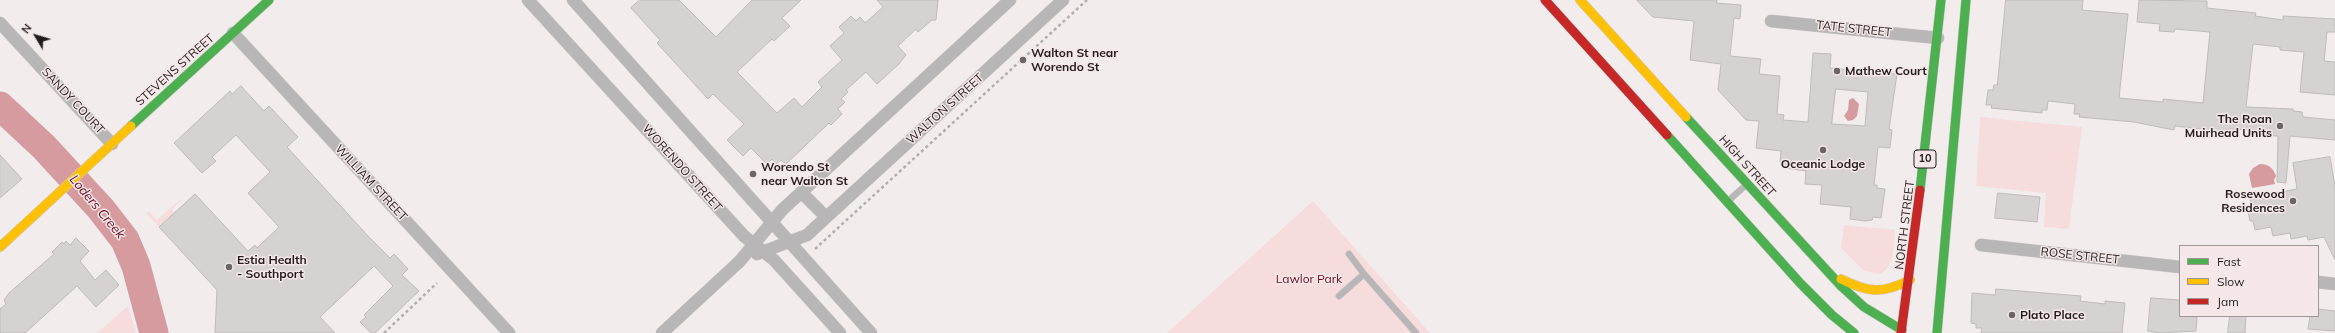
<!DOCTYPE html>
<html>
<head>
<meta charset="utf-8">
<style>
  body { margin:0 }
  #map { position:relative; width:2335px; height:333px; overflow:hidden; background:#f2ecec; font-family:Mulish,sans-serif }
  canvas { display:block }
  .legend { position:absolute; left:2179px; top:245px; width:140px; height:72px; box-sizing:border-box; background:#f6e8e8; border:1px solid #a29797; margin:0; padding:5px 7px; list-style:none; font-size:12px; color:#231e1e }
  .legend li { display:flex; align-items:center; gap:8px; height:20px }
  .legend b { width:20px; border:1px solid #a29797 }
  .north { position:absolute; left:16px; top:16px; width:40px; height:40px; -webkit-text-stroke:3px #f6e8e8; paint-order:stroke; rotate:308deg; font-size:11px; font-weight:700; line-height:16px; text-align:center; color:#231e1e }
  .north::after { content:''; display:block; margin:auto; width:14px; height:18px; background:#231e1e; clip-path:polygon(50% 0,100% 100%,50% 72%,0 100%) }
</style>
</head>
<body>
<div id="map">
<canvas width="2335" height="333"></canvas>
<ul class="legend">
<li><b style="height:5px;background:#4caf50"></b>Fast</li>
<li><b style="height:5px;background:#ffc107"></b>Slow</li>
<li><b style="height:5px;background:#c62828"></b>Jam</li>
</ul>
<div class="north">N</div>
</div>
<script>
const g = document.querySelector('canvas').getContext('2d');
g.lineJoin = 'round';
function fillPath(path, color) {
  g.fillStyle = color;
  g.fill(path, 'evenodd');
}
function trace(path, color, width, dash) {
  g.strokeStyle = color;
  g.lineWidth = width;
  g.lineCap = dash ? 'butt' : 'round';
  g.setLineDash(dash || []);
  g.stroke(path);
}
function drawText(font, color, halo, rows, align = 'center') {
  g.font = font + ' Mulish,sans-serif';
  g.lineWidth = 3;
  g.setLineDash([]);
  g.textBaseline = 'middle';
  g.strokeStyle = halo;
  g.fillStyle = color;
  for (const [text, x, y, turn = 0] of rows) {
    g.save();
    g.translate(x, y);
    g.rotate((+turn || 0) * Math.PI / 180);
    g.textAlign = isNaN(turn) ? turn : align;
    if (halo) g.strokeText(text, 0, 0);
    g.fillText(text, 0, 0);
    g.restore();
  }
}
fillPath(new Path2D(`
  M1980,117L2082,127L2069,229L2044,227L2046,193L1976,186Z
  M181,199L182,200L172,209L175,213L159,227L146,213L149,211L157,220Z
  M1313,201L1430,333H1167Z
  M1844,225L1895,230C1893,246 1896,264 1881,274L1864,271L1841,248Z
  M128,306L136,333H97Z`), '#f7dcdd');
fillPath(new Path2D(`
  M1853,98L1859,104L1857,116L1853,120L1848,121L1844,116L1848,110L1849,100Z
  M2260,164C2269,164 2273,168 2276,176L2274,180L2275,184L2252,188L2249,174L2253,168Z`), '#d59b9f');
trace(new Path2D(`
  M0,106L44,147L101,209L125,240L136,266L154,333`), '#d59b9f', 29);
const building = new Path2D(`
  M640,0H679L716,37L752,0H801L782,18L790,26L774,41L772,39L737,72L777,113L794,98L802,107L822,87L818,82L842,60L830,46L844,33L839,27L851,16L856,21L860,17L865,23L883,7L877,0H938L936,20H932L918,32L916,29L898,46L906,55L899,64L877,84L866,72L846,90L848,92L841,99L845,102L838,109L842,114L831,125L829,123L786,164L781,160L776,164L772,159L767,164L751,148L743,156L727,140L744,124L713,94L708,99L657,43L660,40L631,8Z
  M1637,0H1717L1716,3L1741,5L1740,19L1734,18L1730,56L1761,59L1759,74L1780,76L1777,114L1784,115L1783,120L1808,122L1813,53L1831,54L1830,68L1897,74L1889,129L1892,130L1890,148L1878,147L1874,185H1877V188L1885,189L1881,218L1873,217L1872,220L1865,221L1850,219L1851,207L1820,204L1822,185L1805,184L1806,171L1785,168V163L1780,162L1781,151L1756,148L1759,121L1746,120L1718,90L1721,64L1690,60L1694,21L1653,17ZM1836,89L1868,92L1865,126L1832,124Z
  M2006,0H2083L2082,10L2128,14L2119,98L2163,102V99L2203,103L2210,32L2175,29L2174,32L2159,31L2160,24L2137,22L2139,0L2207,1V8L2256,13L2255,16L2283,20V16L2335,19V32H2327L2324,61L2335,62V95L2300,92L2304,52L2280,50V47L2253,44L2246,107L2293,109V111L2302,112L2303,117L2335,120V140L2290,136L2286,183L2277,182L2278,136L2261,135L2252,132L2253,130L2228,129V131H2218L2175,126L2174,130L2134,122L2079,117L2080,114H2074L2075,104L2048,101L2047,110H2042V113L1991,108L1992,105H1986L1988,90H1993L1994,85H1997Z
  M241,86L264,111L269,106L298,137L287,147L368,236L390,258L394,254L408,269L402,275L419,291L375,333H371L360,322L366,317L364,315L393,286L374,266L320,317L335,333H215L217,290L159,227L195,194L248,251L255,245L257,248L279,227L248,193L270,172L236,135L212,157L216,161L202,173L174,143L230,91L232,94Z
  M0,155L22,179L0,198Z
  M2330,157L2335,186V260L2324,237L2308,240L2307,236L2291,239L2290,233L2273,236L2271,227L2255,230L2253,221H2250L2247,207L2251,206L2250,197L2297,189L2293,163Z
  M1998,193L2040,197L2037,222L1995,218Z
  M76,238L89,251L80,261L95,280L106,270L119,285L96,307L77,286L25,333H0V309L6,304L4,300L9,293L54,254L52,252L62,242L64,244L66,241L70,245Z
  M1996,289L2081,296L2080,301L2105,304V301L2125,303L2122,333H1981L1982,328H1976V324L1971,323L1972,293L1995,295Z
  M2151,298L2180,300V316L2197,317L2196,331L2159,333L2148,331Z
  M2318,309L2335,311V331L2308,329L2310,316H2318Z
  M2230,316H2246L2245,333H2228Z`);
fillPath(building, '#d7d2d2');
trace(building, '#c0baba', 1);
const lane = new Path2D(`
  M1728,201L1746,185
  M1349,254L1364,274
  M1339,296L1364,274L1416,333`);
const street = new Path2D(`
  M528,0L744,236L774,260L840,333
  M573,0L871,333
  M1771,21L1938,38
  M0,23L112,144
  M233,33L509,333
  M801,192L826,217
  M1981,245L2180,267
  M757,254L807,235L1063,0
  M2318,282L2335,284
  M662,333L740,261L782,210L1010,0`);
const fast = new Path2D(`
  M1686,117L1841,286L1864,307L1902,330
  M131,126L269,0
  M1667,135L1801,284L1832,315L1854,333
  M1920,190L1941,0
  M1937,333L1966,0`);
const slow = new Path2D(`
  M1580,0L1686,117
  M0,247L131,126
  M1841,279C1869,293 1882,294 1910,280`);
const jam = new Path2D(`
  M1545,0L1667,135
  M1901,333L1920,190`);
trace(lane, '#ccc8c8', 7);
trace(street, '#ccc8c8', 13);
trace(fast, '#ccc8c8', 10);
trace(slow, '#ccc8c8', 10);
trace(jam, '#ccc8c8', 10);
trace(new Path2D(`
  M815,249L1087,0
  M384,333L437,283`), '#b1aeae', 2.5, [3, 3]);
trace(lane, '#b8b6b6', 6);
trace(street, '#b8b6b6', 12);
trace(fast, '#4caf50', 9);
trace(slow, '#ffc107', 9);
trace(jam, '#c62828', 9);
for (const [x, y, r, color] of [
  [1023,60,4,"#6b6666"],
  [1837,71,4,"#6b6666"],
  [2280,126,4,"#6b6666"],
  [1823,150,4,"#6b6666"],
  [753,174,4,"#6b6666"],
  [2293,201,4,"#6b6666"],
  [229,267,4,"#6b6666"],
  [2012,315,4,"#6b6666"]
]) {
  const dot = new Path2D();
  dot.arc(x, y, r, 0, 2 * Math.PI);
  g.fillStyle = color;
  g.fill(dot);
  trace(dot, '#f6e8e8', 1.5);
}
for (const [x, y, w] of [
  [1925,159,22]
]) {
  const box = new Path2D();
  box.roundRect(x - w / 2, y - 9, w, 18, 3);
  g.fillStyle = '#f6e8e8';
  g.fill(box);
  trace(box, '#231e1e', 1);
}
drawText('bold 11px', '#231e1e', null, [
  ["10",1925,159]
]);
drawText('12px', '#231e1e', '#f6e8e8', [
  ["TATE STREET",1854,29,6],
  ["STEVENS STREET",175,70,-42],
  ["SANDY COURT",73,101,47],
  ["WALTON STREET",945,109,-42],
  ["HIGH STREET",1747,166,48],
  ["WORENDO STREET",682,168,48],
  ["WILLIAM STREET",371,183,47],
  ["NORTH STREET",1905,225,-83],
  ["ROSE STREET",2080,256,6]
]);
drawText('bold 12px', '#231e1e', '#f6e8e8', [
  ["Walton St near",1031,53],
  ["Worendo St",1031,67],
  ["Mathew Court",1845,71],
  ["The Roan",2272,119,"right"],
  ["Muirhead Units",2272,133,"right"],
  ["Oceanic Lodge",1823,164,"center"],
  ["Worendo St",761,167],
  ["near Walton St",761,181],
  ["Rosewood",2285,194,"right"],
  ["Residences",2285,208,"right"],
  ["Estia Health",237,260],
  ["- Southport",237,274],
  ["Plato Place",2020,315]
], 'left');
drawText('12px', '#6e0a23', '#f6e8e8', [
  ["Lawlor Park",1309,279]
]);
drawText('italic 13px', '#6c0620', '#f6e8e8', [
  ["Loders Creek",97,207,50]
]);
</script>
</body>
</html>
